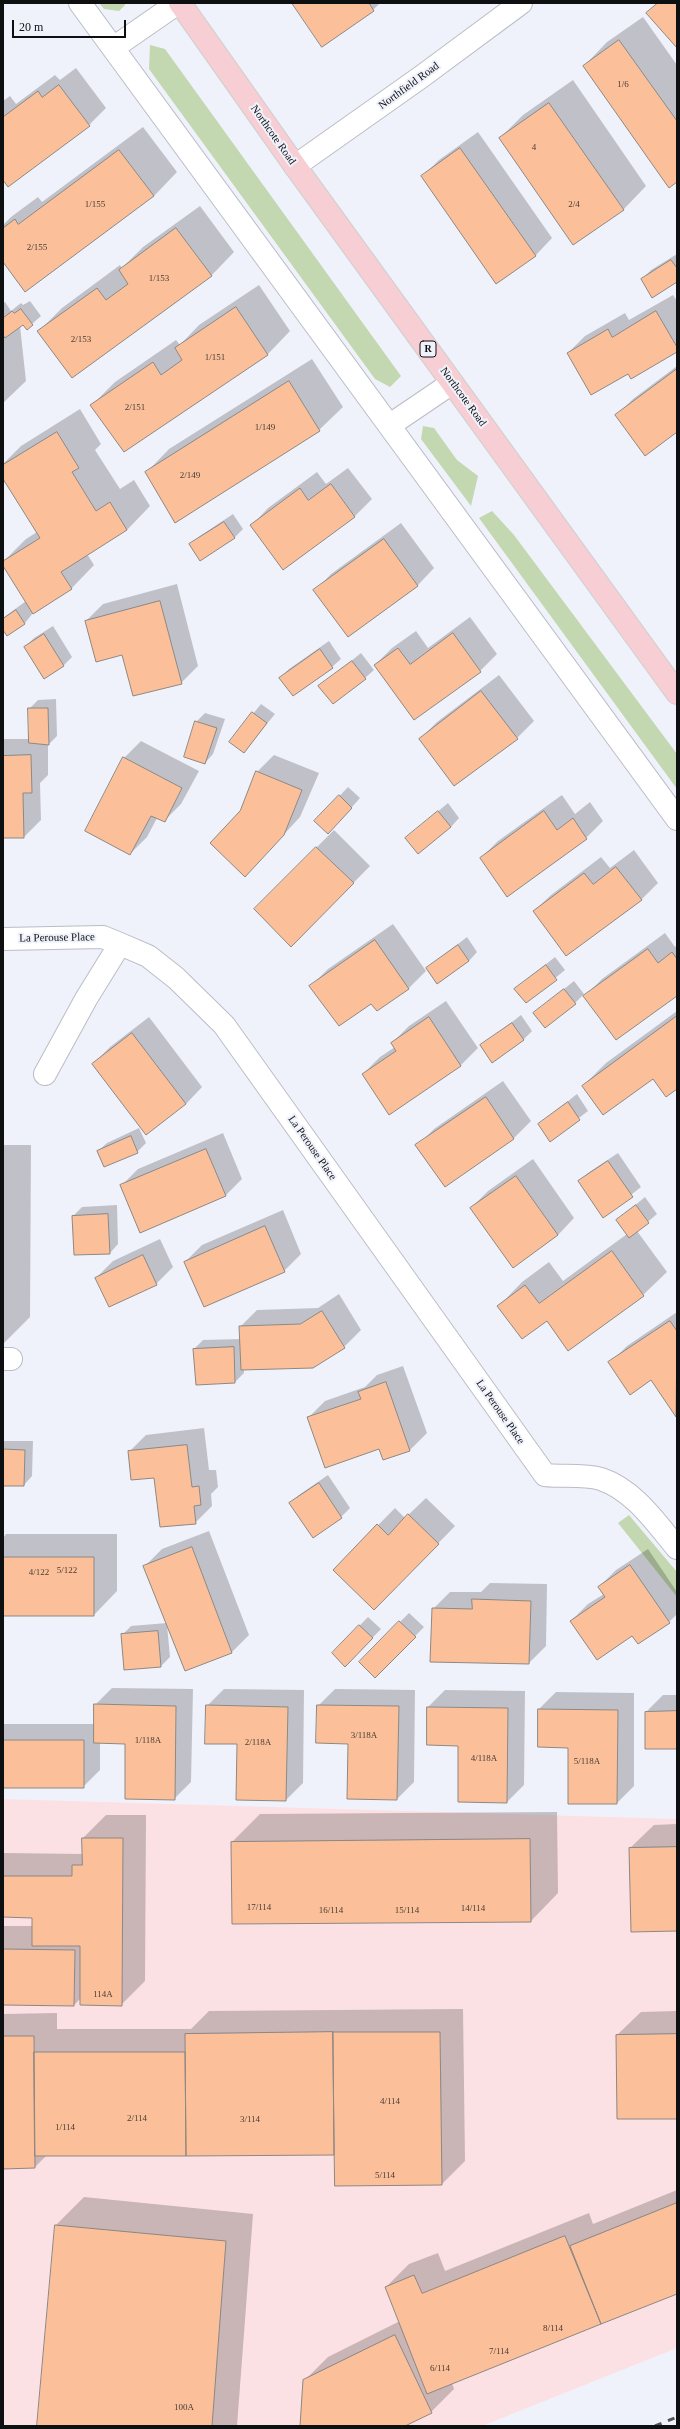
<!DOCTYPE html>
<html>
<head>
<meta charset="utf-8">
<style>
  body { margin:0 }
  #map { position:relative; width:680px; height:2429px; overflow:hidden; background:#f0f2fb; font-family:Georgia,serif }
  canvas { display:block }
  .frame { position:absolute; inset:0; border:4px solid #0e0f11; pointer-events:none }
  .scale { position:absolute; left:12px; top:20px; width:114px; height:18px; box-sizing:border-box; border:2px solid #0e0f11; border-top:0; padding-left:5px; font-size:12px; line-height:14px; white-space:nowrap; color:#0e0f11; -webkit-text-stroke:3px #f0f2fb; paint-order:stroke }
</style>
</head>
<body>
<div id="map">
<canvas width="680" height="2429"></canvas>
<div class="frame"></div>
<div class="scale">20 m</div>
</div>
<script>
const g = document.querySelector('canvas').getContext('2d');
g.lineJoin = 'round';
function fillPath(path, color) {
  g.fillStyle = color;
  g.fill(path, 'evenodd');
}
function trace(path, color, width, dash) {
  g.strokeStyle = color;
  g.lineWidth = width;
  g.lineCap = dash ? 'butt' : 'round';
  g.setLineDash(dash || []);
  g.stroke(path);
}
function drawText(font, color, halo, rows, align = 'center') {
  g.font = font + ' Georgia,serif';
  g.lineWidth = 4;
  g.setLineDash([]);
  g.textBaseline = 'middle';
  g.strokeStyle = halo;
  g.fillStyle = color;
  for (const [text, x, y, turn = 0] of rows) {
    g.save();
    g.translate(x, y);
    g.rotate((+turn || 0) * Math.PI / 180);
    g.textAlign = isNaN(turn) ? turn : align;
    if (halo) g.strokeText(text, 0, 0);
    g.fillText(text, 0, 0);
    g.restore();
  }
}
fillPath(new Path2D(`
  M3,1799L677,1819V2348L482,2426H3Z`), '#fce1e4');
fillPath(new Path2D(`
  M99,3H125V5L119,11L104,9Z
  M150,45L165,49L401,376L390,387L375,379L149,69Z
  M423,426L434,428L457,460L478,476L471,506L421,439Z
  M492,511L514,535L677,754V789L479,518Z
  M629,1515L677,1572V1597L618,1523Z`), '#c3d8b1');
fillPath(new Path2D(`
  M293,3H380L373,10Z
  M643,17L677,65V181L584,66L607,42Z
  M76,68L106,108L89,125L8,185L3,179V101L10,96L16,104L55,75L60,80Z
  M573,80L646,186L623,210L500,138L523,115Z
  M143,127L177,172L154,196L3,260V225L11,217L38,197L42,202Z
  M478,132L552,238L536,255L497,283L422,177L439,160Z
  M200,206L234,252L211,276L39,331L62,308L120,265L122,268L143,247Z
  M677,254V281L642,279L651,270Z
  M259,285L290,331L267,355L92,405L115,382L176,340L180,345L199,325Z
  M673,295L677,301V351L628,372L568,353L585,336L625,313L629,320Z
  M30,301L41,316L32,324L24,323L20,326L26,381L3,403V303L5,302L11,311L21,303L23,305Z
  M312,359L343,407L319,430L146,473L169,449Z
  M677,366V430L616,416L633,399Z
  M80,409L101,444L95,450L120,489L134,480L150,506L127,530L87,554L94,565L71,589L33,613L25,623L7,635L3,628V618L26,601L3,562L26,539L37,532L3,477V464L21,446Z
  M348,468L372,499L355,516L283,568L252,525L268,508L317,472L326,484Z
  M233,514L243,529L234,538L191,544L200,536Z
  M401,523L434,568L418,585L348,636L315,591L331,574Z
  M177,584L198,666L181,683L122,654L86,621L103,604Z
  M470,617L497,654L480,671L375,665L392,648L416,631L428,648Z
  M53,626L72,657L63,666L25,647L34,638Z
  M329,641L341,659L332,667L280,678L289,669Z
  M361,653L374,670L365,678L320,686Z
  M499,675L534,721L517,738L420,739L437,722Z
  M56,699L57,736L48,745V775L40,783L41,820L24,837H3V739H30L29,709L38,700Z
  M261,704L275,714L244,752L230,742Z
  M205,713L225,719L213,754L205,763L196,722Z
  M141,741L199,771L181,804L164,821L157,818L147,837L130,854L124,758Z
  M274,755L319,773L300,817L261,859L257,772Z
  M348,787L360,798L337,824L316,821Z
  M562,795L575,814L590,802L603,821L586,838L481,858L498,841Z
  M448,803L459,818L451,827L406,838Z
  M334,830L370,866L308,929L255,909Z
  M634,850L658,883L641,900L534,911L551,895L601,857L610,868Z
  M393,924L426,971L409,988L377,1010L371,1002L311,986L328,969Z
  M665,933L675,947L677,945V994L585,996L602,979Z
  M467,937L477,952L469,961L427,968Z
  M555,957L565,970L526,1002L515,989Z
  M574,981L584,994L575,1003L534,1013Z
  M446,1001L478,1048L461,1065L390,1113L363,1074L380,1057L395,1047L392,1043L409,1026Z
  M677,1011V1088L653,1077L583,1086L606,1063Z
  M521,1015L532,1031L523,1040L481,1046Z
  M149,1017L202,1087L186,1104L93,1064L110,1047Z
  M503,1081L531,1121L514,1138L445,1186L417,1146L434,1129Z
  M577,1094L588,1111L550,1140L539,1124Z
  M139,1128L146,1143L137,1152L98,1151L107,1143Z
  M223,1133L242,1179L225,1196L121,1186L138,1169Z
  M3,1145H31L30,1317L3,1344Z
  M618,1153L641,1187L603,1217L579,1181L588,1173Z
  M533,1159L574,1218L558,1235L471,1208L488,1191Z
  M645,1197L657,1214L637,1231L667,1272L643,1295L547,1319L499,1306L522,1282L549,1262L563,1281L627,1234L617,1220Z
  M117,1205L118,1244L110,1253L73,1216L82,1207Z
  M283,1210L301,1254L284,1271L185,1262L202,1245Z
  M160,1239L173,1267L156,1284L96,1278L113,1261Z
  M339,1294L361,1330L344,1347L312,1367L244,1369V1373L235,1382L194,1349L203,1340L241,1339L240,1327L257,1310L318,1308Z
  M677,1312V1416L652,1379L610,1363L627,1346Z
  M403,1366L427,1433L410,1450L383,1459L380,1448L308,1418L325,1401L365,1387L377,1375Z
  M204,1428L209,1470H216L218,1487L211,1494L212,1506L195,1523L155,1476L129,1452L146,1435Z
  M3,1441H33L32,1476L24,1485H3Z
  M328,1475L350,1508L341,1517L290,1503L299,1495Z
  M426,1498L455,1526L391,1592L334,1570L395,1508L405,1518Z
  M209,1531L249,1635L232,1652L185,1670L167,1625L170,1657L161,1666L122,1635L131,1626L167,1623L145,1566L162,1549Z
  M6,1534H117V1591L94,1615H3V1538Z
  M648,1549L677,1592V1614L669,1622L638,1643L632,1635L571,1621L588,1604L604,1594L599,1587L616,1570Z
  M490,1583L547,1584L546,1646L529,1663L431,1661L433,1609L450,1592H481Z
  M409,1613L424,1627L375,1677L360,1662Z
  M368,1617L381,1629L354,1657L333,1653Z
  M112,1688L193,1689L191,1782L174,1799L126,1743L100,1742V1770L83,1787H3V1724H95V1705Z
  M224,1689L304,1690L303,1783L286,1800L207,1706Z
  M335,1689L415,1690L414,1782L397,1799L348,1798L349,1743L318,1706Z
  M445,1690L525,1691L524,1785L507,1802L459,1801V1745L428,1707Z
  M556,1692L634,1693V1786L617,1803L539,1709Z
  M663,1695H677V1748L646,1712Z
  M557,1812L558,1893L531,1921L232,1842L260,1814Z
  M106,1815H146L145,1981L121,2005L81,1998L74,2005L3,2004V1926H33V1917L3,1916V1853L83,1854V1838Z
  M677,1824V1930L630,1848L654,1825Z
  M463,2009L465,2161L442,2184L336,2185L335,2154L47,2155L35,2167L3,2168V2014L57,2013V2029H191L209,2011Z
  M677,2011V2118L617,2035L641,2012Z
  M677,2190V2293L452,2383L454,2389L431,2412L403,2426H301L304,2381L328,2357L400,2321L386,2287L409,2264L438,2253L445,2271L589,2213L593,2224Z
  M84,2197L253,2214L237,2426H38L56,2225Z`), '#0003');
const building = new Path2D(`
  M292,3H369L374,11L322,47Z
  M658,3H677V48L646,13Z
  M619,40L677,121V182L669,188L583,66Z
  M59,85L90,126L8,187L3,180V117L38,91L42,97Z
  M549,103L624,210L573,245L499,138Z
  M460,148L536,256L496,284L421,176Z
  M119,150L154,196L25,292L3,262V228L15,219L18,224Z
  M176,228L212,276L72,378L37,331L97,288L106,300L128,284L119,270Z
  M671,260L677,268V282L652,298L641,279Z
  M236,307L268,355L124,452L90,405L153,362L161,375L182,360L175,348Z
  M21,309L33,325L27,330L23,325L5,338L3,335V318L12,311L14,313Z
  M656,311L677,347V352L631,379L628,374L591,395L567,353L608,329L612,337Z
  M677,369V432L645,456L615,415Z
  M289,381L320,431L175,523L145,472Z
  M57,432L79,468L72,472L96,511L110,502L127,530L61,572L72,589L33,614L3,566V561L40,538L3,479V465Z
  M331,484L355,517L283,570L250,525L300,488L308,500Z
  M224,522L235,538L200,561L189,544Z
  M384,539L418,586L348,637L313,590Z
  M160,601L182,684L133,696L122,655L96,662L85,621Z
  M16,610L25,624L7,636L3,630V619Z
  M453,633L481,672L414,720L374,665L398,648L410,664Z
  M44,634L64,666L44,679L24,647Z
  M320,649L333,668L293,696L279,678Z
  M352,661L366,679L333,704L318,686Z
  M481,691L518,739L454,786L419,739Z
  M28,708H48L49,745L29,743Z
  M252,712L267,723L244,753L229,742Z
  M195,721L217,728L205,764L184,757Z
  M31,755L32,793H23L24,838H3V756Z
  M123,757L182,788L165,822L151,816L130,855L85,831Z
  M256,771L302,790L284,835L245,877L210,843L240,811Z
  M339,795L352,808L328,834L314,821Z
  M438,811L451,827L418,854L405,838Z
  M544,811L557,830L573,818L587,839L507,897L480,858Z
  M316,847L354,883L291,947L254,909Z
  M616,867L642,900L566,956L533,911L584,873L593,884Z
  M375,940L409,989L377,1011L371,1004L339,1026L309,986Z
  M458,945L469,961L437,984L426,968Z
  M648,949L658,963L672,952L677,959V996L616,1040L583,996Z
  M546,965L557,980L526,1003L514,989Z
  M564,989L576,1004L545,1028L533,1013Z
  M677,1016V1089L666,1097L653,1079L603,1115L582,1086Z
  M429,1017L461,1066L389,1115L362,1074L396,1051L391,1043Z
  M512,1023L524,1040L492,1063L480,1045Z
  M132,1033L186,1104L146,1135L92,1064Z
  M486,1097L514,1139L445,1187L415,1145Z
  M568,1102L580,1120L550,1142L538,1124Z
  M131,1136L138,1153L104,1167L97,1151Z
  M206,1149L226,1196L140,1233L120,1185Z
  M608,1161L633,1197L603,1218L578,1181Z
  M516,1176L558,1235L513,1268L470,1208Z
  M636,1205L649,1223L629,1238L616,1220Z
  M108,1214L110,1254L74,1255L72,1216Z
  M265,1226L285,1272L204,1307L184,1262Z
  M612,1251L644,1296L568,1351L547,1321L522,1339L497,1306L525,1285L539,1303Z
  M143,1255L157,1285L109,1307L95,1278Z
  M322,1311L345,1348L313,1368L241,1370L239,1326L300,1324Z
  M670,1321L677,1331L676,1417L651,1380L630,1395L608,1362Z
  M234,1347L235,1383L196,1385L193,1349Z
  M386,1382L410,1451L383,1460L379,1449L325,1468L307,1417L361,1399L358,1392Z
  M187,1445L192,1487L199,1486L201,1505L194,1506L196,1524L160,1527L154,1478L131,1480L128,1451Z
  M3,1449L25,1450L24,1486H3Z
  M319,1483L342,1518L313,1538L289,1503Z
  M408,1514L439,1544L374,1610L333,1570L377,1524L388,1535Z
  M192,1547L232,1653L185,1671L143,1566Z
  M3,1557H94V1616H3Z
  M630,1565L670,1623L638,1644L632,1636L597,1660L570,1621L605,1597L598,1587Z
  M472,1599L531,1601L529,1664L430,1662L432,1608L472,1609Z
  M399,1621L416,1637L375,1678L359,1662Z
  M359,1625L373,1638L345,1667L332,1653Z
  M158,1631L161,1667L124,1670L121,1634Z
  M94,1704L176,1706L175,1800L125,1799V1744L94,1743Z
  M206,1705L288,1707L286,1801L236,1800L237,1744H205Z
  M317,1705L399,1706L397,1800L347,1799L348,1744L316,1743Z
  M427,1707L508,1708L507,1803L458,1802V1746L427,1745Z
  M538,1709L618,1710L617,1804H568V1748L538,1747Z
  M677,1711V1749H645V1712Z
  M3,1740H84V1788H3Z
  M82,1838H123L122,2006L80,2005V1946H32V1918L3,1917V1876H72V1865H82Z
  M530,1839L531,1922L232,1924L231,1842Z
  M677,1847V1931L631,1932L629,1848Z
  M3,1949L75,1950L74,2006L3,2005Z
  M333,2032H440L442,2185L335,2186Z
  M333,2032L334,2155L186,2156L185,2034Z
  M677,2034V2119H617L616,2035Z
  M3,2036H34L35,2168L3,2169Z
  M34,2052H185L186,2156H35Z
  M677,2203V2294L601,2324L570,2246Z
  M55,2225L226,2241L212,2426H37Z
  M565,2236L601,2324L427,2394L385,2287L414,2275L422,2293Z
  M395,2335L432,2413L405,2426H300L303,2380Z`);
fillPath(building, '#fbc09a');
trace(building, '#8e8782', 1);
const minor = new Path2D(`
  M80,3L677,819
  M113,48L178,3
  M295,166L421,77L521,3
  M390,425L452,383
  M3,939L103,937L120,944L148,956L176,978L224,1025L545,1475C562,1477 584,1474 601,1479C634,1490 656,1523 677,1548
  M45,1074L86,999L120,944
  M3,1359H11`);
const major = new Path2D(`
  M180,3L295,166L677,693`);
trace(minor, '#babdc5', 24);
trace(major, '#cfcfcf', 24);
trace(minor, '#fff', 22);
trace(major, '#f7ced3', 22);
trace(new Path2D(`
  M655,2426L677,2417`), '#545559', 3, [7, 7]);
drawText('9px', '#493b33', null, [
  ["1/6",623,85],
  ["4",534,148],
  ["1/155",95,205],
  ["2/4",574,205],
  ["2/155",37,248],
  ["1/153",159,279],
  ["2/153",81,340],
  ["1/151",215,358],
  ["2/151",135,408],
  ["1/149",265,428],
  ["2/149",190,476],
  ["5/122",67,1571],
  ["4/122",39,1573],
  ["3/118A",364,1736],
  ["1/118A",148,1741],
  ["2/118A",258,1743],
  ["4/118A",484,1759],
  ["5/118A",587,1762],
  ["17/114",259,1908],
  ["14/114",473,1909],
  ["16/114",331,1911],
  ["15/114",407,1911],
  ["114A",103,1995],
  ["4/114",390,2102],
  ["2/114",137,2119],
  ["3/114",250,2120],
  ["1/114",65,2128],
  ["5/114",385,2176],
  ["8/114",553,2329],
  ["7/114",499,2352],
  ["6/114",440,2369],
  ["100A",184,2408]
]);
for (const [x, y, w] of [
  [428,349,16]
]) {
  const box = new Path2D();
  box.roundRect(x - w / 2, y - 8, w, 16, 3);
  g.fillStyle = '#f0f2fb';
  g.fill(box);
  trace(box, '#0e0f11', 1);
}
drawText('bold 10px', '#0e0f11', null, [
  ["R",428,349]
]);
drawText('11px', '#0e0f11', '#f0f2fb', [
  ["Northfield Road",409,86,-36],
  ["Northcote Road",273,135,55],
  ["Northcote Road",463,397,54],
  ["La Perouse Place",57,938,-1],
  ["La Perouse Place",312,1148,55],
  ["La Perouse Place",500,1412,55]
]);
</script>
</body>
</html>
